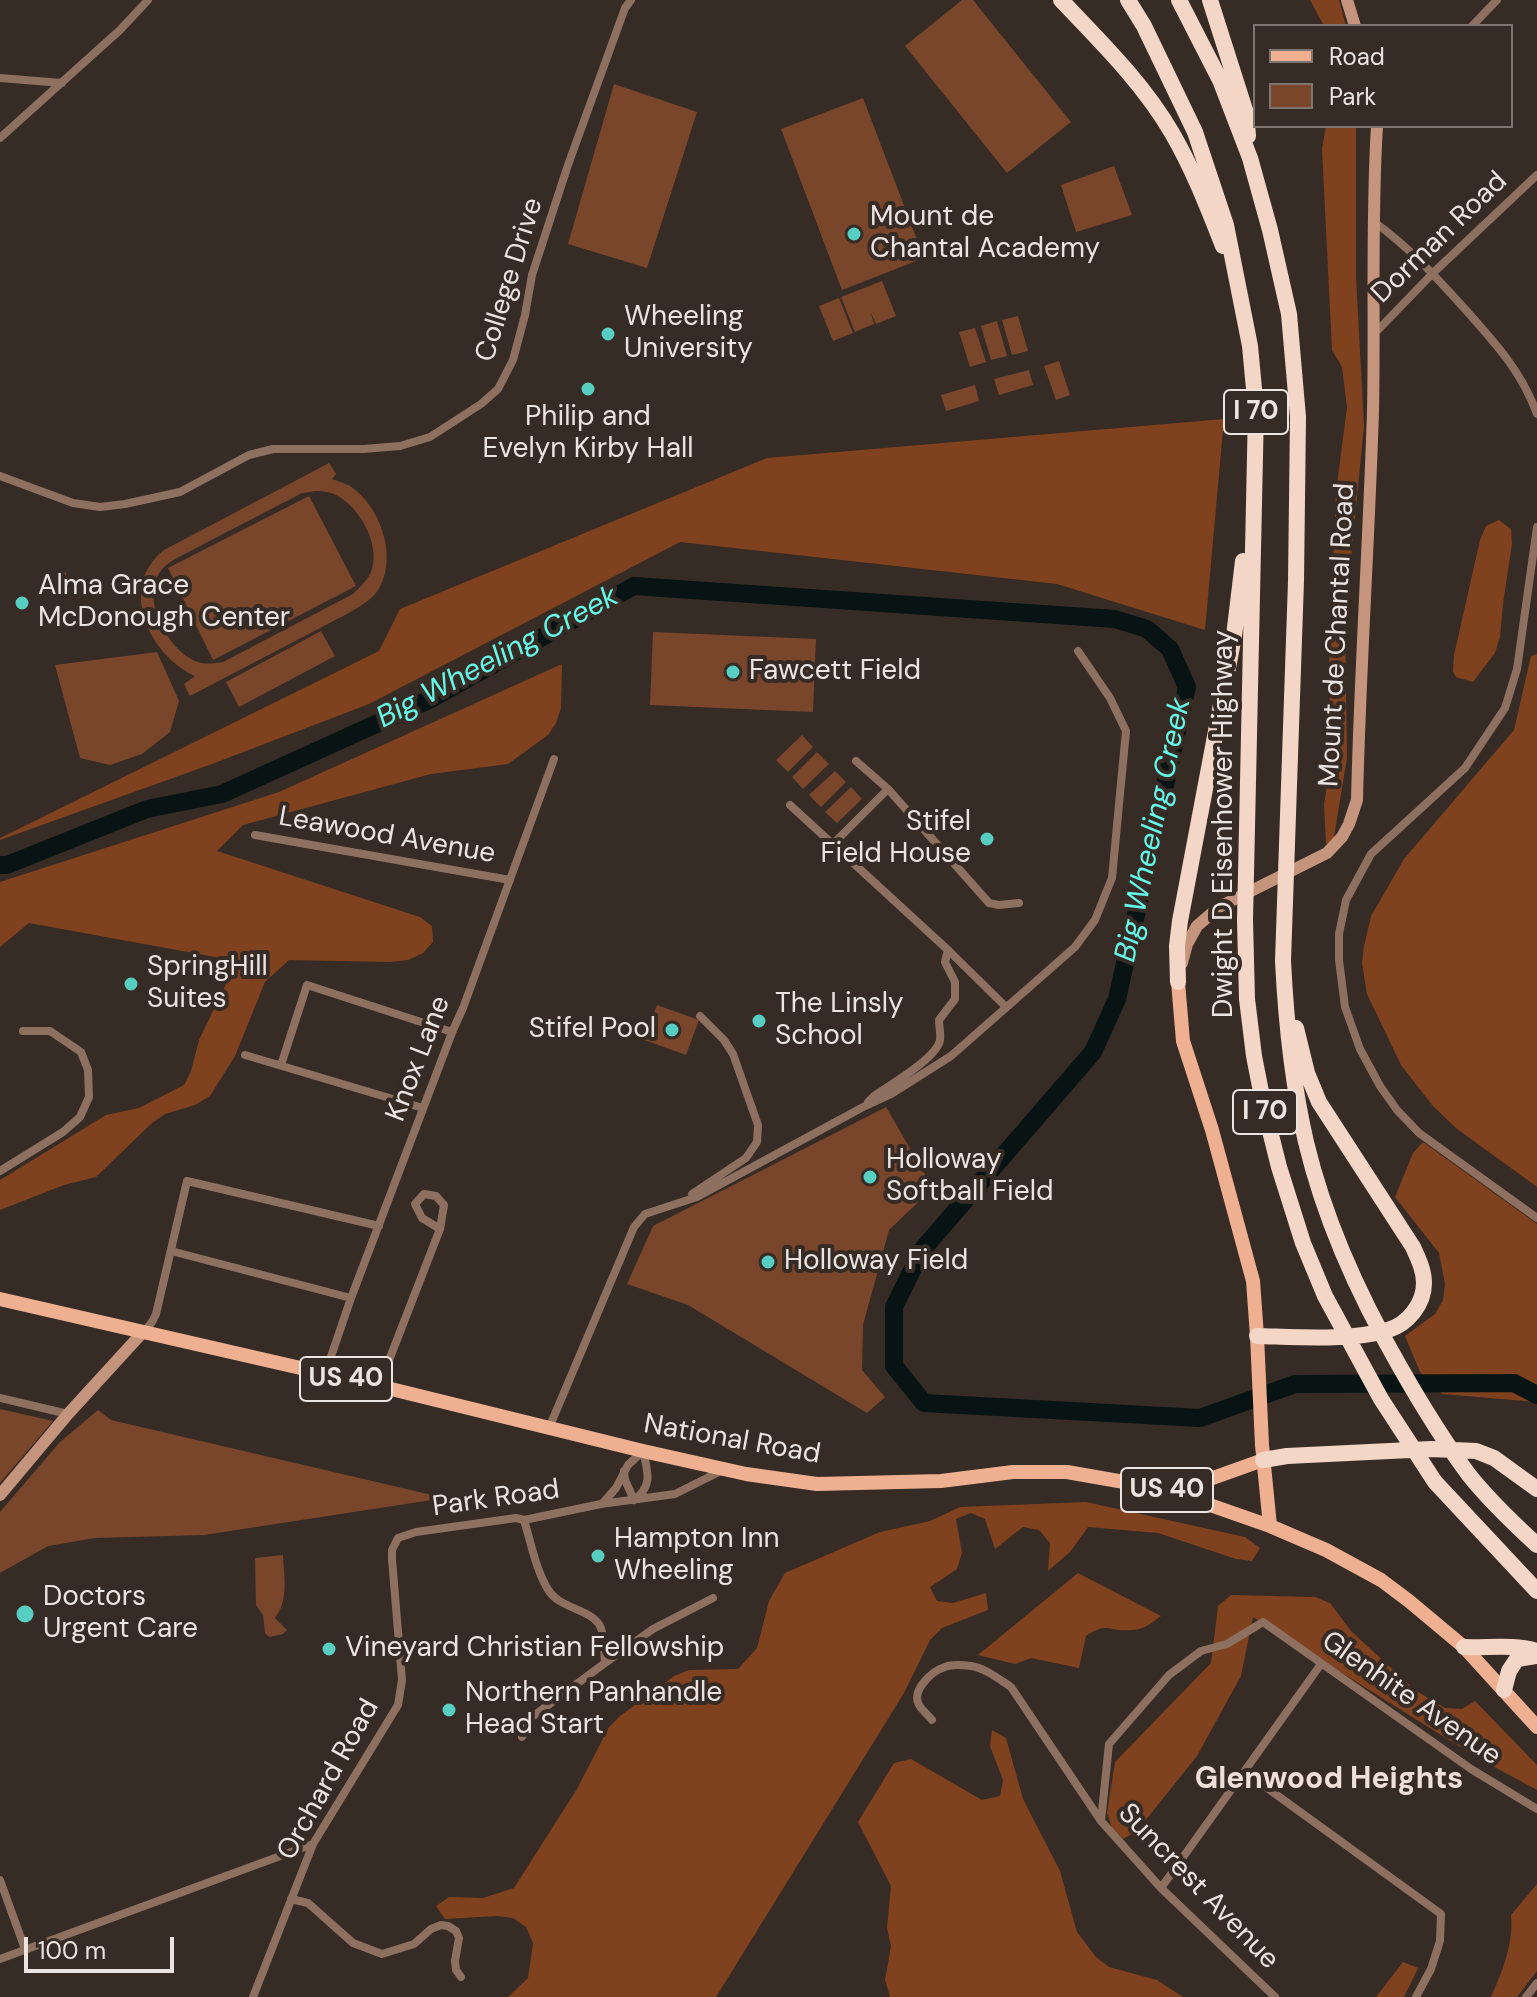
<!DOCTYPE html>
<html>
<head>
<meta charset="utf-8">
<style>
  body { margin:0 }
  #map { position:relative; width:1537px; height:1997px; overflow:hidden; background:#362b25; font-family:"DM Sans",sans-serif }
  canvas { display:block }
  .legend { position:absolute; left:1253px; top:24px; width:260px; height:104px; box-sizing:border-box; background:#362b25; border:2px solid #7f7570; margin:0; padding:10px 14px; list-style:none; font-size:24px; color:#ece4e0 }
  .legend li { display:flex; align-items:center; gap:16px; height:40px }
  .legend b { width:40px; border:2px solid #7f7570 }
  .scale { position:absolute; left:24px; top:1937px; width:150px; height:36px; box-sizing:border-box; border:4px solid #ece4e0; border-top:0; padding-left:10px; font-size:24px; line-height:28px; white-space:nowrap; color:#ece4e0; -webkit-text-stroke:6px #362b25; paint-order:stroke }
</style>
</head>
<body>
<div id="map">
<canvas width="1537" height="1997"></canvas>
<ul class="legend">
<li><b style="height:10px;background:#eeb091"></b>Road</li>
<li><b style="height:22px;background:#79462b"></b>Park</li>
</ul>
<div class="scale">100 m</div>
</div>
<script>
const g = document.querySelector('canvas').getContext('2d');
g.lineJoin = 'round';
function fillPath(path, color) {
  g.fillStyle = color;
  g.fill(path, 'evenodd');
}
function trace(path, color, width, dash) {
  g.strokeStyle = color;
  g.lineWidth = width;
  g.lineCap = dash ? 'butt' : 'round';
  g.setLineDash(dash || []);
  g.stroke(path);
}
function drawText(font, color, halo, rows, align = 'center') {
  g.font = font + ' "DM Sans",sans-serif';
  g.lineWidth = 8;
  g.setLineDash([]);
  g.textBaseline = 'middle';
  g.strokeStyle = halo;
  g.fillStyle = color;
  for (const [text, x, y, turn = 0] of rows) {
    g.save();
    g.translate(x, y);
    g.rotate((+turn || 0) * Math.PI / 180);
    g.textAlign = isNaN(turn) ? turn : align;
    if (halo) g.strokeText(text, 0, 0);
    g.fillText(text, 0, 0);
    g.restore();
  }
}
fillPath(new Path2D(`
  M962,0H973L1071,122L1007,173L905,46Z
  M614,84L697,112L647,268L568,244Z
  M863,98L924,258L842,290L781,129Z
  M1114,166L1132,215L1076,232L1061,185Z
  M882,281L896,316L876,324L871,313L874,324L855,332L841,297Z
  M839,298L853,333L833,341L819,306Z
  M1018,316L1028,351L1012,355L1002,320Z
  M997,321L1007,356L991,360L981,326Z
  M975,328L986,362L970,367L959,332Z
  M1059,361L1070,395L1056,400L1044,366Z
  M1029,370L1033,385L999,395L994,379Z
  M975,385L979,401L946,411L941,395Z
  M329,463L336,474L332,479C337,481 345,483 350,486C381,506 400,561 376,593C368,603 355,609 345,615L190,696L184,684L195,676C149,655 117,587 164,550ZM316,491C322,491 329,492 334,494C358,505 380,542 372,569C369,579 361,586 353,594L223,662C215,663 207,665 198,662C171,653 143,605 157,577C161,569 168,563 175,559L302,493Z
  M309,496L356,586L213,660L168,568Z
  M57,570L66,572V579L92,584L94,578L98,577L100,579L98,588C76,605 62,600 55,573Z
  M321,631L335,656L239,707L226,682Z
  M653,632L816,639L813,712L650,705Z
  M157,652L179,701L170,732L142,754L110,765L80,758L55,665Z
  M802,735L813,747L788,772L776,760Z
  M817,752L829,764L803,789L792,777Z
  M835,771L846,782L821,807L809,795Z
  M851,787L862,799L837,823L825,812Z
  M657,1005L699,1020L686,1055L644,1040Z
  M886,1107L933,1188L889,1230L863,1325L862,1370L885,1397L867,1413L688,1305L627,1284L653,1226Z
  M0,1409L53,1421L0,1483Z
  M98,1410L111,1420L445,1498L204,1535L95,1538L48,1546L0,1573V1512L60,1442Z
  M283,1555C284,1577 289,1600 275,1618L287,1630L283,1634L269,1637L265,1633L263,1615L256,1605L255,1558Z`), '#79462b');
fillPath(new Path2D(`
  M1310,0H1339L1346,26H1324Z
  M1326,126H1356V276L1364,426L1345,619L1347,758L1333,843L1326,844L1324,804L1335,736L1328,690L1336,492L1347,407L1342,367L1332,350L1322,149Z
  M1224,419L1205,630L1057,584L680,542L369,704L212,764L0,840V838L379,651L400,609L767,458Z
  M1499,520L1511,529L1512,544L1503,604L1500,637L1495,653L1473,682L1456,677L1453,671L1454,655L1480,540L1486,526Z
  M1537,654V1187L1456,1128L1432,1105L1401,1065L1367,994L1362,963L1364,946L1371,916L1404,859L1514,730L1531,656Z
  M562,664L561,708L556,723L548,735L508,764L431,774L243,825L217,851L420,917L432,926L433,942L423,953L408,960L390,962L289,960L265,982L235,1056L210,1096L195,1105L165,1114L152,1123L96,1177L64,1185L0,1210V1180L106,1115L139,1108L184,1085L191,1071L199,1040L237,961L29,923L0,947V882L279,792Z
  M1423,1142L1537,1224V1402L1442,1394L1420,1372L1405,1336L1435,1314L1443,1300L1445,1284L1439,1253L1395,1197L1413,1153Z
  M1086,1502L1245,1537L1260,1548L1252,1561L1236,1559L1158,1533L1088,1527L1070,1552L1048,1571L1050,1543L1039,1530L1023,1527L995,1549L985,1519L971,1513L956,1519L962,1553L957,1569L930,1587L937,1601L953,1603L986,1593L988,1610L942,1628L930,1640L904,1693L716,1997H508L528,1978L533,1943L526,1927L513,1918L497,1916L445,1919L436,1906L449,1897L483,1898L514,1888L577,1789L609,1727L620,1716L674,1676L689,1670L738,1669L757,1648L769,1601L785,1573L880,1532L930,1521L960,1507Z
  M1078,1573L1161,1616C1152,1623 1143,1630 1131,1630C1108,1632 1108,1621 1086,1636L1079,1668L1031,1658L1015,1664L978,1655Z
  M1231,1595L1315,1597L1330,1603L1351,1631L1415,1690L1445,1708L1462,1709L1475,1701L1537,1765V1790L1476,1757L1253,1617L1241,1676L1197,1756L1137,1831L1123,1839L1112,1828L1107,1813L1115,1762L1211,1663L1218,1606Z
  M992,1730L1006,1738L1023,1799L1060,1871L1077,1932L1096,1957L1109,1967L1157,1980L1183,1997H890L885,1980L891,1946L887,1928L891,1886L858,1822L894,1763L911,1759L982,1800L1000,1796L1003,1780L990,1746Z
  M1537,1884V1971L1517,1997H1491C1502,1972 1514,1943 1511,1915Z
  M1403,1962L1418,1968L1404,1997H1376Z`), '#80411e');
trace(new Path2D(`
  M0,865H7L147,809L222,794L431,699L634,586L1115,619L1147,629L1170,649L1187,687L1117,999L1093,1052L922,1250L894,1307V1366L924,1403L1200,1418L1295,1384L1514,1383L1537,1395`), '#071413', 18);
trace(new Path2D(`
  M1472,26L1497,0
  M0,78L62,83
  M0,138L120,30L148,0
  M1374,222C1408,246 1436,277 1464,308C1494,342 1521,370 1537,414
  M1375,333L1433,273L1537,175
  M0,476L73,503L100,507L125,504L180,492L249,455L273,449H363L400,446L430,437L481,404L498,389L513,360L525,315L532,275L568,165L625,8L631,0
  M1537,527L1517,669L1505,708L1465,768L1371,854L1346,900L1339,934V960L1345,1007L1360,1049L1380,1086L1397,1110L1419,1133L1537,1218
  M856,761L888,789L989,903L999,905L1019,903
  M790,805L948,950L1006,1007
  M255,835L510,880
  M833,844L888,789
  M245,1055L423,1108
  M281,1065L307,985L452,1032
  M868,1102L874,1096C890,1085 937,1058 940,1040C941,1034 939,1027 939,1020L955,999V982L945,962L948,950
  M0,1171L63,1132L80,1117L89,1097L88,1070L81,1052L50,1031H23
  M692,1194L746,1158L757,1142L758,1125L733,1054L724,1040L700,1016
  M171,1251L351,1298
  M144,1332L152,1322L156,1314L187,1181L379,1226
  M325,1374L351,1298L453,1030L463,1008L554,759
  M379,1386L440,1229L444,1205L436,1196L424,1194L415,1204L422,1218L440,1229
  M0,1398L68,1414
  M549,1428L634,1227L645,1214L697,1197L865,1106L891,1094L951,1056L1075,947L1095,920L1112,878L1126,731L1110,698L1078,651
  M624,1471L625,1480L634,1500
  M602,1504L616,1488L628,1465L643,1451C648,1472 653,1486 634,1500
  M524,1520C531,1543 536,1571 549,1591C561,1609 591,1609 600,1626C605,1636 604,1652 605,1663
  M932,1720C928,1715 922,1710 919,1705C911,1690 932,1671 945,1667C952,1664 963,1665 971,1666C985,1668 999,1679 1011,1687L1101,1821L1161,1888L1275,1997
  M522,1737L528,1720L605,1663L653,1629L713,1598
  M1245,1772L1441,1914L1440,1941L1431,1969L1416,1997
  M1101,1821L1109,1744L1169,1675L1201,1651L1227,1644L1263,1622L1471,1769L1537,1809
  M0,1880L25,1949
  M1161,1888L1321,1664
  M291,1899L308,1903L353,1943L382,1954L414,1944L431,1929L441,1925L448,1926L456,1931L459,1938L455,1961L456,1970L461,1977
  M0,1959L313,1844
  M253,1997L313,1844L398,1705L402,1680L392,1559V1550L398,1538L416,1532L516,1518L524,1520L601,1504L675,1494L723,1470
  M1526,1997L1537,1983`), '#8d7060', 8);
trace(new Path2D(`
  M1347,0L1355,26
  M1182,963L1187,944L1197,926L1219,907L1327,853L1342,837L1349,824L1357,800C1360,670 1369,541 1373,411C1375,316 1371,221 1377,126
  M0,1495L68,1414L143,1332`), '#c4947c', 12);
trace(new Path2D(`
  M1178,982L1183,1041L1212,1130L1253,1281L1257,1336L1262,1445L1270,1526
  M0,1299L379,1386L643,1451L746,1474L817,1484L941,1481L1013,1472H1067L1164,1489L1270,1526L1326,1550L1381,1580L1409,1601L1464,1647L1537,1727
  M1164,1489L1210,1479L1263,1460`), '#eeb091', 14);
trace(new Path2D(`
  M1061,0C1100,41 1143,83 1172,133C1193,169 1208,208 1223,246
  M1128,0L1144,26L1195,132L1226,225L1250,346L1256,410L1245,920L1247,999L1254,1056L1264,1107L1279,1167L1303,1243L1325,1296L1381,1399L1435,1482L1537,1591
  M1179,0L1220,80L1250,158L1270,230L1289,314L1298,417L1296,581L1283,961C1286,1022 1292,1082 1306,1142C1325,1222 1359,1296 1400,1367C1421,1404 1443,1440 1469,1475C1489,1500 1513,1523 1537,1545
  M1210,0L1246,113L1248,136
  M1178,982L1177,946L1180,921L1234,636L1243,561
  M1257,1336C1297,1337 1351,1341 1388,1330C1408,1324 1424,1304 1424,1283C1424,1270 1418,1258 1413,1247L1319,1102L1307,1073L1296,1028
  M1263,1460L1287,1456L1431,1449L1476,1451L1494,1458L1537,1489
  M1464,1647C1488,1648 1514,1644 1537,1651
  M1504,1690L1509,1671L1517,1659L1536,1656`), '#f4d6c7', 16);
for (const [x, y, r, color] of [
  [854,234,8,"#57cec1"],
  [608,334,8,"#57cec1"],
  [588,389,8,"#57cec1"],
  [22,603,8,"#57cec1"],
  [733,672,8,"#57cec1"],
  [987,839,8,"#57cec1"],
  [131,984,8,"#57cec1"],
  [759,1021,8,"#57cec1"],
  [672,1030,8,"#57cec1"],
  [870,1177,8,"#57cec1"],
  [768,1262,8,"#57cec1"],
  [598,1556,8,"#57cec1"],
  [25,1614,10,"#57cec1"],
  [329,1649,8,"#57cec1"],
  [449,1710,8,"#57cec1"]
]) {
  const dot = new Path2D();
  dot.arc(x, y, r, 0, 2 * Math.PI);
  g.fillStyle = color;
  g.fill(dot);
  trace(dot, '#362b25', 3);
}
for (const [x, y, w] of [
  [1256,412,64],
  [1265,1112,64],
  [346,1379,92],
  [1167,1490,92]
]) {
  const box = new Path2D();
  box.roundRect(x - w / 2, y - 22, w, 44, 6);
  g.fillStyle = '#362b25';
  g.fill(box);
  trace(box, '#ece4e0', 2);
}
drawText('bold 26px', '#ece4e0', null, [
  ["I 70",1256,412],
  ["I 70",1265,1112],
  ["US 40",346,1379],
  ["US 40",1167,1490]
]);
drawText('28px', '#ece4e0', '#362b25', [
  ["Mount de",870,218],
  ["Chantal Academy",870,250],
  ["Wheeling",624,318],
  ["University",624,350],
  ["Philip and",588,418,"center"],
  ["Evelyn Kirby Hall",588,450,"center"],
  ["Alma Grace",38,587],
  ["McDonough Center",38,619],
  ["Fawcett Field",749,672],
  ["Stifel",971,823,"right"],
  ["Field House",971,855,"right"],
  ["SpringHill",147,968],
  ["Suites",147,1000],
  ["The Linsly",775,1005],
  ["School",775,1037],
  ["Stifel Pool",656,1030,"right"],
  ["Holloway",886,1161],
  ["Softball Field",886,1193],
  ["Holloway Field",784,1262],
  ["Hampton Inn",614,1540],
  ["Wheeling",614,1572],
  ["Doctors",43,1598],
  ["Urgent Care",43,1630],
  ["Vineyard Christian Fellowship",345,1649],
  ["Northern Panhandle",465,1694],
  ["Head Start",465,1726]
], 'left');
drawText('28px', '#ece4e0', '#362b25', [
  ["Dorman Road",1440,238,-44],
  ["College Drive",510,280,-73],
  ["Mount de Chantal Road",1338,635,-87],
  ["Dwight D Eisenhower Highway",1225,824,-90],
  ["Leawood Avenue",387,836,10],
  ["Knox Lane",419,1059,-69],
  ["National Road",732,1440,10],
  ["Park Road",496,1499,-8],
  ["Glenhite Avenue",1411,1699,35],
  ["Orchard Road",329,1780,-61],
  ["Suncrest Avenue",1198,1887,46]
]);
drawText('italic 30px', '#64f9e9', '#362b25', [
  ["Big Wheeling Creek",498,658,-28],
  ["Big Wheeling Creek",1154,830,-78]
]);
drawText('bold 30px', '#eedfd8', '#362b25', [
  ["Glenwood Heights",1329,1780]
]);
</script>
</body>
</html>
